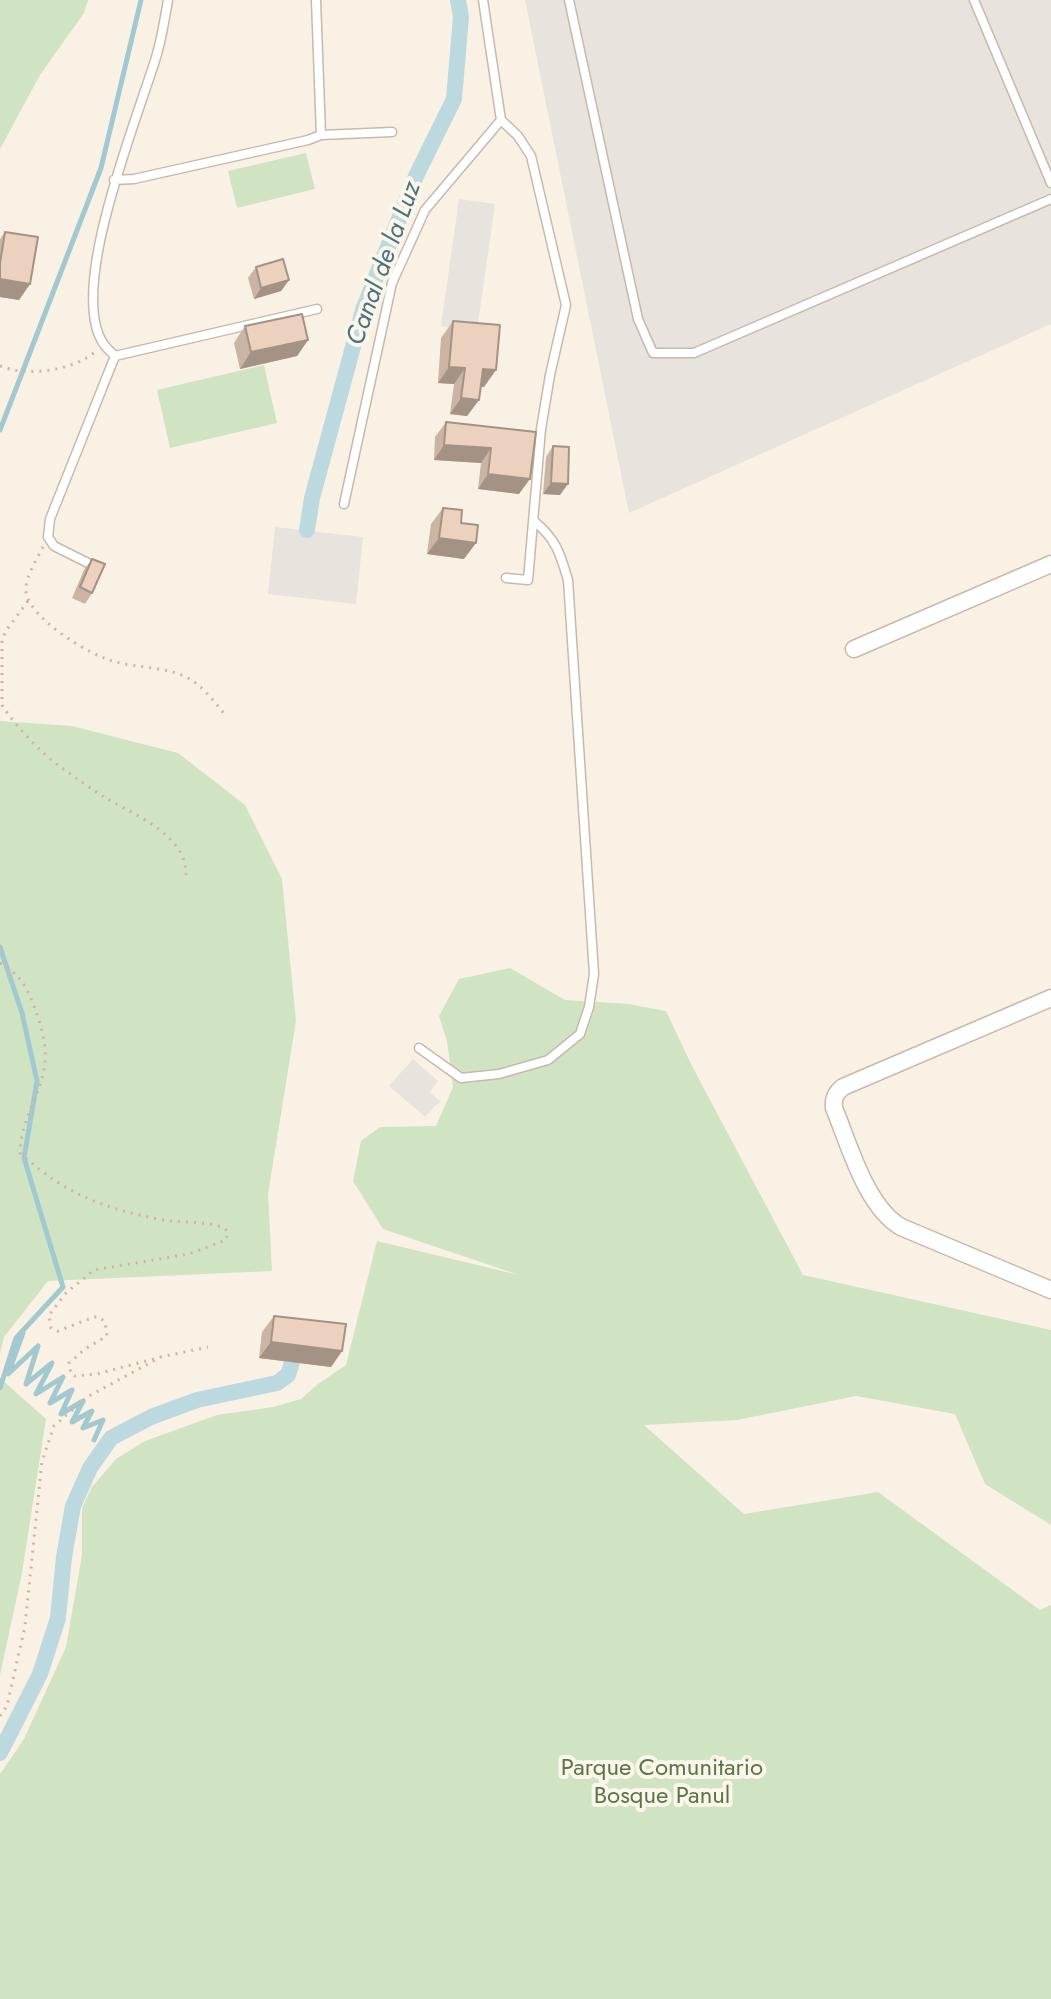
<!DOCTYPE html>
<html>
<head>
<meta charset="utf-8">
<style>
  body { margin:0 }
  canvas { display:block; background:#f9f1e3 }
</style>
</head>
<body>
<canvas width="1051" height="1999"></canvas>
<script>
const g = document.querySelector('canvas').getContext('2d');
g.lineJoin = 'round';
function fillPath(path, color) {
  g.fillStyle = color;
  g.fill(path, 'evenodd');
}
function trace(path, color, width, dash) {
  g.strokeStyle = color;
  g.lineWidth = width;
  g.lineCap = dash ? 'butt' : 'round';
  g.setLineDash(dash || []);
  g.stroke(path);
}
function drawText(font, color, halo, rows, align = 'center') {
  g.font = font + ' Jost,sans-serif';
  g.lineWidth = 8;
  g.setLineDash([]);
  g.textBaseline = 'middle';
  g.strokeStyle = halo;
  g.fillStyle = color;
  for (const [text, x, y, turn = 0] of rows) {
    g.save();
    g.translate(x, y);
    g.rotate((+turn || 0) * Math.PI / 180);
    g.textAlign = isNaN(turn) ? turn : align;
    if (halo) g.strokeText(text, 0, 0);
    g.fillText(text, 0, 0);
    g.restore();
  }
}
fillPath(new Path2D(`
  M525,0H1051V324L629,513Z
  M459,199L495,204L477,331L441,326Z
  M275,527L363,537L356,604L268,594Z
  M413,1059L438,1081L430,1092L440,1101L425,1117L389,1086Z`), '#e9e3dd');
fillPath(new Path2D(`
  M0,0H88L84,13L40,75L0,149Z
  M306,153L315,189L237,208L228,171Z
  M264,365L277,423L170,448L157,390Z
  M0,721L72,726L178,753L245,805L282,879L296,1021L268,1194L272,1271L48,1281L4,1337L0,1353Z
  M510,968L565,1000L629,1004L666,1011L692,1066L803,1275L1051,1330V1525L985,1484L955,1414L856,1396L737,1420L644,1425L744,1514L878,1492L1040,1610L1051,1605V1999H0V1774L24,1739L66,1647L82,1555V1508L92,1487L116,1459L145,1441L217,1415L273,1407L301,1399L318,1384L346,1365L377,1241L519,1275L383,1229L353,1181L361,1141L380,1127L436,1126L453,1087L447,1041L439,1016L459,979Z
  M0,1378L46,1419L22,1573L0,1675Z`), '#d0e4c4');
trace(new Path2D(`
  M0,430L101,168L141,0
  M0,947L22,1013L37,1081L24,1158L63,1287L16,1338L0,1388
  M23,1333L8,1374L38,1346L26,1384L52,1363L36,1394L63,1377L50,1403L72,1390L61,1414L83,1401L72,1422L92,1411L83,1428L103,1420L94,1440`), '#a2c8d0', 5);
trace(new Path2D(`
  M307,530L312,498L363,310L416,176L454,99L461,17L458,0
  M0,1753L40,1674L58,1618L64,1557L73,1506L90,1468L111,1438L151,1417L197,1400L277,1383L288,1375L292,1362`), '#bbd9df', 16);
const service = new Path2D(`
  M483,0L501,120L518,136L531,156L566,305L550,375L541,429L528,580L506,578
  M569,0L638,319L653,353H694L1051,199
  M974,0L1051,183
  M321,135L392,132
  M114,180L134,179L308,140L321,135L316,0
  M115,356L317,309
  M344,504L392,283L425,210L501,120
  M94,566L54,546L48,537L50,519L115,356C111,352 106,348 103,343C67,288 139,115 157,54C162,36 165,18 168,0
  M419,1048L461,1078L499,1074L548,1060L580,1034L589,1007L594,974L568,580C560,553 556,539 534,521`);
const minor = new Path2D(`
  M854,649L1051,564
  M1051,998L843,1087C835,1093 833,1099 834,1108C849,1144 866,1207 901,1227L1051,1290`);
trace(service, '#c8b9ac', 11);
trace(minor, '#c8b9ac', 19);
trace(new Path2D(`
  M0,366C27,377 72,371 95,352
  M43,547C37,559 27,574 26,587C22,615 92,657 116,662C139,668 167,667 188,678C204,687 215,703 227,717
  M28,601L5,632L2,642V705C17,728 40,752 62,768C76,778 90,788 104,797C132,814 187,834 186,875
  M0,963C21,976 25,984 34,1006C40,1023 47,1044 45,1062C42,1094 20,1120 20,1153C67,1195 102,1208 163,1220C180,1223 219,1220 228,1232L226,1240L189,1254L94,1270L66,1293L49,1315L51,1328L58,1331L94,1317H99L105,1322L107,1336L85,1349L69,1363L71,1374L75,1376L97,1374L161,1357
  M0,1716L7,1706L25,1626L42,1461L54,1426L87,1397L161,1357L208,1347`), '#cfb4a2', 3, [2, 6]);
trace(service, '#fff', 8);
trace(minor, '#fff', 16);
fillPath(new Path2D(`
  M5,232L30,284L19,300L0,297V239Z
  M256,267L289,280L281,291L254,299L248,278Z
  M453,321L484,387H481L479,400L467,416L450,414L454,384L438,383L441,338Z
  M245,326L308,340L297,356L240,369L234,343Z
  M446,422L536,432L519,494L478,489L481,463L434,460L435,437Z
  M553,446L560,495L543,494L546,457Z
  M443,508L461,523L464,559L427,554L431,524Z
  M92,559V593L85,604L72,598L84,570Z
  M274,1316L342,1351L331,1367L259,1358L262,1332Z`), '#cab4a3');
fillPath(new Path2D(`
  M0,279L30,284L19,300L0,297Z
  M289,280L281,291L254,299L261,288Z
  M308,340L297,356L240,369L251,352Z
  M449,367L465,368L454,384L438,383Z
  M483,369L496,370L484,387L472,386Z
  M461,398L479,400L467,416L450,414Z
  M444,445L491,448L481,463L434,460Z
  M488,474L530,479L519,494L478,489Z
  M551,483L568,484L560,495L543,494Z
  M439,538L476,543L464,559L427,554Z
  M271,1342L342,1351L331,1367L259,1358Z`), '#a49285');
const building = new Path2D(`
  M5,232L38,237L30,284L0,279V263Z
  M283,259L289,280L261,288L256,267Z
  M302,314L308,340L251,352L245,326Z
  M453,321L500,325L496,370L483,369L479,400L461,398L465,368L449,367Z
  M446,422L536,432L530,479L488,474L491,448L444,445Z
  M553,446L569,447L568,484L551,483Z
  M443,508L462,510L461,523L478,525L476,543L439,538Z
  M92,559L105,564L92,593L80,587Z
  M274,1316L346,1324L342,1351L271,1342Z`);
fillPath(building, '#ebd1be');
trace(building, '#a49285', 2);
drawText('24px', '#567849', '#fcf5e9', [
  ["Parque Comunitario",662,1769],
  ["Bosque Panul",662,1797]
]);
drawText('italic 26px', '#49747f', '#fcf5e9', [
  ["Canal de la Luz",385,264,-70]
]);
</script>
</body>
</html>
